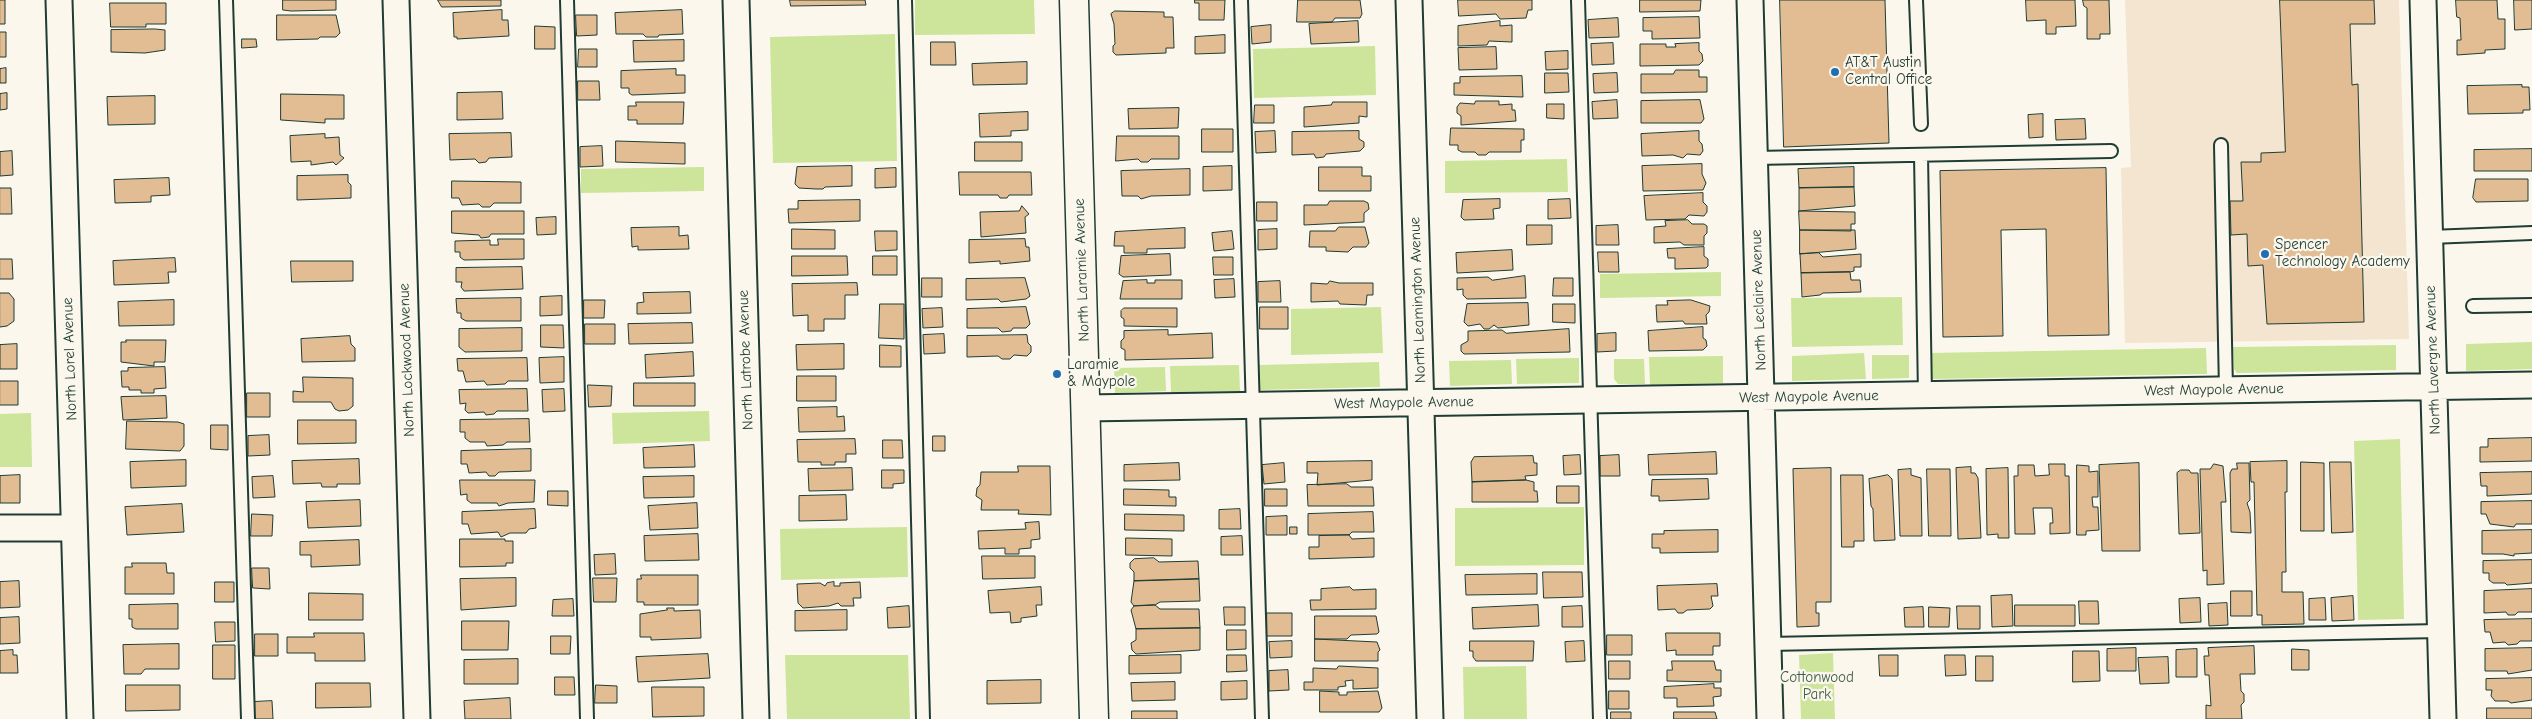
<!DOCTYPE html>
<html>
<head>
<meta charset="utf-8">
<style>
  body { margin:0 }
  canvas { display:block; background:#fbf7ec }
</style>
</head>
<body>
<canvas width="2532" height="719"></canvas>
<script>
const g = document.querySelector('canvas').getContext('2d');
g.lineJoin = 'round';
function fillPath(path, color) {
  g.fillStyle = color;
  g.fill(path, 'evenodd');
}
function trace(path, color, width, dash) {
  g.strokeStyle = color;
  g.lineWidth = width;
  g.lineCap = dash ? 'butt' : 'round';
  g.setLineDash(dash || []);
  g.stroke(path);
}
function drawText(font, color, halo, rows, align = 'center') {
  g.font = font + ' "Comic Neue",sans-serif';
  g.lineWidth = 4.5;
  g.setLineDash([]);
  g.textBaseline = 'middle';
  g.strokeStyle = halo;
  g.fillStyle = color;
  for (const [text, x, y, turn = 0] of rows) {
    g.save();
    g.translate(x, y);
    g.rotate((+turn || 0) * Math.PI / 180);
    g.textAlign = isNaN(turn) ? turn : align;
    if (halo) g.strokeText(text, 0, 0);
    g.fillText(text, 0, 0);
    g.restore();
  }
}
fillPath(new Path2D(`
  M2125,0H2399L2409,339L2125,343L2121,168L2131,167Z`), '#f4e5d1');
fillPath(new Path2D(`
  M915,0H1034L1035,34L915,35Z
  M895,34L897,161L773,163L770,37Z
  M1375,46L1376,95L1254,98L1253,49Z
  M1567,159L1568,192L1445,193V161Z
  M704,167V191L581,193V169Z
  M1721,272V296L1600,298V274Z
  M1902,297L1903,345L1792,347L1791,298Z
  M1381,307L1383,353L1291,355V309Z
  M2532,342V369L2466,371V344Z
  M2396,345V370L2237,373L2234,369L2233,347Z
  M2206,348L2207,374L1930,379L1929,353Z
  M1864,353L1866,379L1792,381V356Z
  M1872,355H1909V378L1872,379Z
  M1723,356V383L1650,385L1649,357Z
  M1579,358V383L1517,384L1516,359Z
  M1614,359H1644L1645,384H1618L1614,379Z
  M1511,360L1512,384L1450,386L1449,361Z
  M1379,362L1380,387L1260,390L1259,365Z
  M1239,365L1240,391L1171,392L1170,366Z
  M1165,367L1166,391L1115,393L1114,368Z
  M709,411L710,441L613,444L612,413Z
  M31,413L32,467H0V414Z
  M2400,439L2404,619L2358,620L2354,441Z
  M1584,507V565L1455,566V508Z
  M907,527L908,577L781,580L780,529Z
  M1833,653L1835,719H1801L1799,655Z
  M785,655H908L910,719H787Z
  M1526,666L1527,719H1464L1463,667Z`), '#cce59b');
const building = new Path2D(`
  M0,0H5V24H0Z
  M283,0H336V10L291,11L283,10Z
  M438,0H501V6L442,7Z
  M790,0H865L866,5L791,6Z
  M1195,0H1225L1224,20H1199V3H1195Z
  M1298,0H1360L1362,14L1360,18H1335L1332,22H1297Z
  M1458,0H1532V10H1528L1526,18L1500,19L1496,14L1459,16Z
  M1640,0H1701L1700,11L1640,12Z
  M1780,0H1885L1889,143L1784,147Z
  M2026,0H2075L2076,26L2056,27V34H2046V20L2027,21Z
  M2083,0H2109L2110,34H2100V39H2087V8L2084,6Z
  M2280,0H2374L2375,24H2350L2352,85L2358,84L2364,322L2267,324L2263,265L2248,266L2247,234L2231,235L2230,201H2243L2241,162H2261V153L2285,152Z
  M2456,0H2497L2498,19H2505V49L2485,50V53L2457,55V40H2461L2460,18L2457,17Z
  M2514,0H2532V29L2515,30Z
  M110,3H166V24H146V27H111Z
  M502,10V20H508L509,36L457,39V37H454L453,13Z
  M682,10L683,34L659,35L658,37H646L643,34H616L615,13Z
  M1115,11L1164,12V17H1173L1174,48H1166V53L1116,55L1113,52V46L1115,44L1114,24L1111,14Z
  M277,15H336L340,33L336,37H320L318,39L277,40Z
  M576,15H597V35L577,36Z
  M1699,17L1700,38L1652,39V31H1643V18Z
  M1618,18L1619,37L1589,38L1588,20Z
  M1358,21L1359,42L1311,44L1309,24Z
  M1500,21V26L1512,25V42L1489,41L1487,45L1458,46V26Z
  M1271,25V42L1252,44L1251,27Z
  M535,26L555,27V49H535Z
  M155,29L165,30V50L145,53L111,52V30Z
  M0,32H6V57H0Z
  M1225,35V53L1195,54V37Z
  M242,39H256L257,47L242,48Z
  M684,40V61L634,62L633,41Z
  M931,42H955L956,65H931Z
  M1613,43L1614,64L1592,65L1591,44Z
  M1699,43V51L1702,54L1703,61L1699,65L1640,66V44H1666V47H1676L1675,44Z
  M1496,47L1497,69L1459,70L1458,48Z
  M579,49H597V67H578Z
  M1568,51V69L1546,70L1545,52Z
  M1027,62V84L973,85L972,64Z
  M6,68V83H0V69Z
  M676,69V75H685V93L632,95L629,93V88H621V71Z
  M1676,70H1699V77H1707V92L1641,93V74H1673Z
  M1545,73H1568L1569,92L1545,93Z
  M1617,73L1618,92L1594,93L1593,74Z
  M1522,76L1523,97L1454,95V83H1460V77Z
  M578,81H599L600,100H578Z
  M2522,85V87H2529L2530,110H2523V113L2468,114L2467,86Z
  M502,92L503,119L457,120V93Z
  M7,93V109L0,110V94Z
  M281,94L344,95V119H325V123L281,120Z
  M155,96V124L108,125L107,97Z
  M1617,100L1618,118L1593,119L1592,102Z
  M1700,100L1704,119L1701,123H1641V101Z
  M1476,101H1499V105L1512,104V110H1515L1516,121L1461,125V116L1457,113V107L1460,103L1474,104Z
  M636,102H684L683,124H637V120H628V106H636Z
  M1333,102H1367V117L1359,116V123L1304,127V107L1331,105Z
  M1547,104H1564V119L1547,118Z
  M1255,105H1274V123H1254Z
  M1179,108L1178,128L1129,129L1128,109Z
  M1028,112V130L1011,131V136L980,137L979,114Z
  M2043,114V137L2029,138L2028,115Z
  M2085,119L2086,139L2056,140L2055,120Z
  M1451,128L1524,129V140H1521V152H1489L1486,155H1478L1475,152H1462L1458,150V145H1450Z
  M1202,129H1233V152H1202Z
  M1275,131L1276,152L1256,153L1255,132Z
  M1359,131V139L1364,142V147L1360,151L1326,154L1324,157L1316,158L1314,154L1292,155V132Z
  M1699,131V141L1702,144L1703,151L1700,155L1687,154L1683,158L1673,155L1642,156L1641,134Z
  M511,133L512,157L489,158L486,162L479,163L475,159L450,160L449,134Z
  M325,134V138L339,137L340,155L344,158L336,165L333,162L311,165V161L291,162L290,136Z
  M1117,136H1179V159H1151L1148,162H1141L1138,159L1116,161Z
  M616,141L685,143V164L616,162Z
  M975,142H1022V161H975Z
  M602,146L603,166L580,167V147Z
  M2532,149V171H2474V150Z
  M12,151L13,175L0,176V152Z
  M1702,164V174L1706,183L1703,190L1643,191L1642,166Z
  M852,166V186L825,187L823,189H816L799,188L795,184L797,167Z
  M1232,166V190L1203,191V167Z
  M1319,167H1362V176H1371V191H1319Z
  M1854,167V187L1799,188L1798,169Z
  M896,168V187L875,188V169Z
  M2106,168L2109,335L2048,336L2046,229L2001,230L2003,336L1943,337L1940,171Z
  M1190,169V195L1151,196L1141,199L1138,196H1122L1121,171Z
  M959,172H1031L1032,195H1009L1007,198H1000L998,195H960Z
  M348,175V182L351,185V198L297,200V176Z
  M169,178L170,195L151,196V202L115,203L114,180Z
  M2476,179H2528V201L2476,202L2473,198Z
  M452,181L521,182V203H494L490,207H482L479,204L462,205L459,198H452Z
  M1854,187L1855,206L1799,211V188Z
  M0,188H11L12,214H0Z
  M1703,193V202L1707,206V212L1704,216L1689,215L1685,219L1646,220L1644,196Z
  M1500,199V208L1493,209L1494,219L1464,220L1461,217L1463,200Z
  M1570,199L1571,218L1548,219V200Z
  M860,200V221L789,223L788,209H798V201Z
  M1330,201H1364L1368,203L1369,209L1364,213V222L1304,225V205H1327Z
  M1257,202H1277V221H1257Z
  M1022,206L1029,214L1025,217L1026,233L981,237L980,212L1019,211Z
  M452,211H524V234H491L489,237L481,238L479,235L452,233Z
  M1799,211L1855,212V224H1851V231L1800,230Z
  M556,217V234L537,235L536,218Z
  M1688,220L1692,224H1704L1707,226V233L1704,236V245H1684L1680,242L1654,243V227L1666,226L1665,221Z
  M1527,225H1552V244L1527,245Z
  M1618,225L1619,245H1596V226Z
  M679,227V236L688,235L689,249L638,250V246L632,247L631,228Z
  M1339,227H1365L1369,243L1366,247H1353L1348,252L1326,251V247H1309L1310,231H1335Z
  M1185,228V248L1147,249V253H1124V246H1114L1115,232Z
  M792,229L835,230V249H792Z
  M1277,229V249L1258,250V230Z
  M1800,230H1855L1856,249L1800,254Z
  M875,231H897V250L876,251Z
  M1232,231L1234,249L1214,251L1212,233Z
  M498,239H524V259L464,260L460,257V252H455V241L490,240V245H498Z
  M1025,239L1026,247H1029L1030,261L1000,264V261L969,263V240Z
  M1704,247V256L1708,259V266L1706,268L1675,269V258H1668L1667,249Z
  M1512,250L1513,270L1457,273L1456,253Z
  M1598,252H1618L1619,272H1599Z
  M1819,253L1823,257L1861,254V267H1854V271L1850,272L1801,273L1800,254Z
  M1170,254L1171,275L1123,277L1119,274L1121,256Z
  M792,256H847L848,275L792,276Z
  M873,256H897V275H873Z
  M1213,257H1233V275H1214Z
  M175,258L176,272H168L169,283L114,285L113,261Z
  M0,259H12L13,279H0Z
  M291,261H353V281L292,282Z
  M522,267L523,289L464,291L461,287L462,282H456V268Z
  M1850,272L1851,280H1860L1861,292L1823,293L1820,295L1802,297L1801,273Z
  M1525,276L1526,298L1467,299L1463,295V289L1457,290V278L1488,277L1492,280Z
  M922,278H942V297H922Z
  M1025,278L1030,296L1026,299L1001,302L998,299L966,300V279Z
  M1554,278H1573V296H1553Z
  M1234,279L1235,297L1215,298L1214,280Z
  M1147,280V283H1155V280H1182V299H1120L1123,281Z
  M1280,281L1281,302H1258V282Z
  M1330,281L1339,283H1373V295H1367L1366,305L1340,304L1338,301L1311,302V283L1327,284Z
  M857,283L858,295H845V319H824V331H808V315L793,316L792,284Z
  M690,292L691,313L637,314V303L644,302L643,293Z
  M0,293H9L14,299V321L7,326L0,327Z
  M562,296V315L540,316V297Z
  M521,298V321H466L461,318V313H457L456,299Z
  M174,300V325L119,326L118,302Z
  M584,300H605L604,318H584Z
  M1691,300L1710,306L1709,312L1706,315L1707,324H1685L1683,321L1657,322L1656,305H1668L1667,301Z
  M1528,303L1529,325L1498,328L1494,325L1489,329H1484L1480,324L1468,326L1464,322L1467,304Z
  M880,304H904V339L879,338Z
  M1553,304H1575V323L1553,322Z
  M1026,307L1030,324L1026,328H1013L1011,331L1002,332L998,328H967V309Z
  M1260,307H1288V329H1260Z
  M942,308L943,327L923,328L922,309Z
  M1124,308H1177V327L1124,326V319L1121,317V311Z
  M692,323L693,343L629,344L628,324Z
  M585,324H615V344H585Z
  M541,325H563L564,348L541,347Z
  M1703,327V338L1706,340L1707,346L1703,350L1649,351L1648,331Z
  M522,328V351L465,352L459,347V329Z
  M1569,329L1570,352L1464,354L1461,351V345L1468,341V331L1502,330L1506,333Z
  M1168,330V335L1212,333L1213,358L1125,360V350L1121,348V341L1124,338V331Z
  M1616,333V351L1597,352V334Z
  M944,334L945,353L924,354L923,335Z
  M1027,335L1028,343L1031,346V352L1027,356L1014,355L1010,359H1002L998,356L967,357V336Z
  M350,336L351,344L355,348V361L302,362L301,339Z
  M126,340H166L165,362H154V366L121,362V342H126Z
  M17,344V369H0V345Z
  M844,344V369L797,370L796,345Z
  M880,345L901,346V367H880Z
  M693,352L694,376L646,378L645,355Z
  M564,357V382L540,383L539,358Z
  M527,358L528,381H508L505,384L487,385L484,381L466,382L463,371H458L457,359Z
  M165,367L166,388L154,389V393H141V390H129V387H122L121,371H128V368Z
  M797,376H836V401H797Z
  M303,377L353,378V406L348,410L339,411L335,409L331,402H293V391L303,392Z
  M0,381H18V405H0Z
  M634,383H695V406H634Z
  M588,385L612,386L611,406L589,407Z
  M527,389L528,411H497L494,414L486,415L484,412L468,413L465,410L466,403L460,404L459,390Z
  M564,389L565,411L543,412L542,390Z
  M247,393H270V417H247Z
  M166,396L167,418L123,420L121,397Z
  M837,407V417L844,416L845,431L799,432L798,408Z
  M529,419L530,442H507L503,445L487,446L485,442H470L465,438V432H460V420Z
  M298,420H356V443L298,444Z
  M127,421L178,422L184,424V446L180,451L126,449Z
  M211,425H228V450L211,449Z
  M269,435L270,455L248,456V436Z
  M933,436H945V451H933Z
  M2532,438V461L2480,462V447H2488V439Z
  M855,439L856,454H846V462H835V465H821V462H798L797,440Z
  M883,440H902L903,458H883Z
  M694,445L695,467L644,468L643,448Z
  M531,449V471L499,472L495,476H489L486,472L469,473L467,464H461V451Z
  M1716,452L1717,474L1649,475L1648,455Z
  M1580,455L1581,474L1564,475L1563,456Z
  M1619,455L1620,476H1600V456Z
  M1533,456L1534,463H1537V475L1525,476L1526,480L1472,482L1471,462L1474,457Z
  M359,459L360,484H337V487H322L321,483L293,484L292,461Z
  M186,460V486L131,488L130,462Z
  M1372,461V480L1317,485L1318,473H1307V462Z
  M2287,461V492H2285L2286,572H2282V592H2303L2304,624L2262,625V615H2257L2254,482H2251L2250,462Z
  M2301,462L2324,463V531H2301Z
  M2330,462H2351L2353,532L2332,533Z
  M1179,463L1180,480L1124,481V465Z
  M1284,463L1285,482L1264,484L1262,465Z
  M2139,463L2140,551H2102L2099,465Z
  M2237,463H2249L2250,500L2247,503L2250,512L2251,533L2231,532L2230,473L2232,469H2237Z
  M2049,464H2065V476H2069L2070,533L2050,534V523H2053L2052,508H2033L2035,534H2015L2014,476H2018V465H2034L2035,476L2049,475Z
  M2214,464L2223,466L2226,502H2221L2224,584L2207,585V570L2203,571L2200,469H2210Z
  M2077,465L2089,466V472L2098,471V497H2092L2093,507H2098L2099,530L2086,531V535H2077Z
  M1018,466H1050L1051,515L1018,514L1019,510H981L982,500L976,496L977,488L980,485L981,472H1018Z
  M1971,467V473H1975L1978,478L1981,538L1958,539L1956,468Z
  M852,468L853,490L809,491L808,469Z
  M1831,468V602H1816V613H1819V626L1797,627L1793,469Z
  M2008,468L2009,538H1998V534L1987,535L1986,469Z
  M1911,469V475L1921,478L1922,536H1900L1898,470Z
  M1927,469H1950L1951,536H1929Z
  M882,470H904V483L893,484V488H882Z
  M2181,470H2189L2191,473H2198L2200,533L2179,534L2177,473Z
  M2532,472V494L2487,496V486H2481L2480,473Z
  M20,475V503H0V476Z
  M1841,475H1863L1864,541H1854V547H1842Z
  M1888,475L1892,479L1895,540L1874,541L1873,509L1871,506L1869,479Z
  M273,476L275,497L253,498L252,477Z
  M694,476V497L644,498L643,477Z
  M1708,479L1709,499L1659,501V496H1651L1652,480Z
  M460,480H535L534,502L508,503L499,506L497,503H471L467,500V494L461,495Z
  M1526,480L1534,482V491H1537L1538,502H1472V482Z
  M1347,484L1351,487H1373L1374,506H1308L1307,485Z
  M1557,486H1579V503H1557Z
  M1124,489L1169,490V497H1176V506L1124,505Z
  M1265,489H1287V506H1265Z
  M548,491H568V506L548,505Z
  M846,495L847,520L799,521V496Z
  M360,500L361,526L308,528L306,502Z
  M2532,501V524H2516L2514,527L2490,524L2486,514H2481V502Z
  M697,503L698,528L650,530L648,506Z
  M182,504L184,532L127,535L125,507Z
  M535,509L536,528L529,529L526,533H510L501,537L498,532L471,534L468,524H462V512Z
  M1240,509L1241,529H1219V510Z
  M1373,512L1374,532H1352L1349,535H1308V514Z
  M252,514L273,515L272,536H251Z
  M1125,514L1184,515V531L1125,530Z
  M1287,516V535H1266V517Z
  M1039,522L1040,539L1031,540V548L1019,549V554H1005V548L979,549L978,531L1026,529L1025,523Z
  M1290,527H1297V534H1290Z
  M1718,530V552L1660,553V548H1652V534H1664V531Z
  M2532,530V553L2514,554V556L2503,554H2482V531Z
  M698,534L699,560L645,561L644,536Z
  M1349,535L1352,539L1374,538V557L1309,559V547H1319V536Z
  M1242,536L1243,555H1221V537Z
  M1126,538L1172,539V556L1126,555Z
  M460,539H505V541H513V563H506V566L460,567Z
  M359,540L360,565L311,567V555H300V542Z
  M615,554L616,574L595,575L594,555Z
  M982,556H1035V578L983,579Z
  M1154,558L1159,562L1198,561L1199,579L1134,581V572L1130,568V563L1134,559Z
  M2532,560V583L2507,585L2505,583H2493L2489,580V573H2483V561Z
  M132,563H166L167,573H174V594H125V567H132Z
  M252,568H269L270,589L253,588Z
  M1543,572H1582L1583,597L1544,598Z
  M1537,574V594L1466,595L1465,575Z
  M641,575H698V605H644V602H637V579H641Z
  M516,578V606L461,610L460,579Z
  M593,578H617L616,602H594Z
  M1199,579L1200,601L1160,602L1155,605L1134,606L1131,602L1134,581Z
  M19,581L20,607L0,608V582Z
  M215,582H234V602H215Z
  M834,582V586H840V583L860,582L861,598H853L854,606H841L838,603L829,606L803,608L798,603L797,584L820,583L825,586L827,583Z
  M1717,584L1718,596H1711L1713,606L1710,609L1687,610L1683,613H1678L1675,609L1658,610L1657,586Z
  M1041,587L1042,605H1036L1037,616L1021,618V622L1011,623L1010,612L990,613L988,591Z
  M1350,587L1353,590L1376,589V609L1311,610L1310,600H1321V589Z
  M2532,589V612H2518L2515,615H2508L2506,612L2484,613V591Z
  M2231,591H2252V616H2231Z
  M309,593L363,594V620H309Z
  M2012,595L2013,626L1992,627L1991,596Z
  M2353,596L2354,620L2332,621L2331,598Z
  M2200,598L2201,622L2180,623L2179,599Z
  M2325,598L2326,620H2309V599Z
  M573,599L574,616H552L553,600Z
  M2079,601H2098L2099,624H2080Z
  M2227,603L2228,625L2209,626L2208,604Z
  M178,604V629H136L132,627V619H129V605Z
  M1155,605L1160,609H1199L1200,628L1136,629L1131,610L1134,606Z
  M1538,605L1539,626L1473,629L1472,608Z
  M2015,605H2075V626H2015Z
  M909,606L910,627L888,628L887,608Z
  M1582,606L1583,627H1562V607Z
  M1957,606H1980V629H1958Z
  M1224,607H1245V625H1225Z
  M1923,607L1924,627H1905L1904,608Z
  M1929,607L1950,608L1949,627H1929Z
  M667,608H674V611L700,610L701,638L651,640V637H640V614L667,610Z
  M847,610V630L795,631V611Z
  M1267,613H1292V636H1267Z
  M1315,616H1376L1379,632L1377,634L1351,635L1347,639H1315Z
  M19,617L20,643L0,644V618Z
  M2532,619V641H2520L2517,644L2508,645L2505,642L2493,643L2490,632H2485L2484,620Z
  M462,621H509L508,650H462Z
  M215,622H235V641L216,642Z
  M1200,628V650L1136,654L1132,650L1131,643L1136,640V629Z
  M1227,630H1246V649L1227,650Z
  M314,633H364L365,661H315V653H287V637H314Z
  M1666,633H1720V646H1713V655H1676V650L1667,651Z
  M255,634H278V656H255Z
  M1607,635H1632V655H1607Z
  M551,636H571L570,654H551Z
  M1315,639L1377,642L1380,650L1378,652V661H1315Z
  M1292,641V657L1270,658L1269,642Z
  M1470,641H1534L1533,661H1476L1473,657V651H1470Z
  M1584,641L1585,661L1566,662L1565,642Z
  M179,644V669H145L141,674H124L123,645Z
  M213,645H235V679H213Z
  M2254,646L2255,674H2240L2241,691L2244,694V702L2241,705L2242,719H2206V705L2211,706L2209,675H2205L2204,656H2209L2208,648Z
  M2136,648V671H2107V649Z
  M2532,648V670L2508,674L2507,671H2485V649Z
  M2197,649V677H2176V650Z
  M2292,649L2309,650V670H2292Z
  M13,650V655H17L18,673H0V651Z
  M2073,651H2099L2100,681L2073,682Z
  M708,654L710,678L638,682L636,657Z
  M1181,655V673L1129,674V656Z
  M1227,655H1246L1247,671L1227,672Z
  M1879,655H1898V676H1880Z
  M1945,655H1965L1966,675L1946,676Z
  M1976,656H1993V681H1976Z
  M2168,657L2169,683L2140,684L2138,658Z
  M518,659V684H464V660Z
  M1609,661H1630V679H1609Z
  M1672,661H1714L1716,670H1721V682L1667,681V670H1672Z
  M1339,666L1378,668V688L1353,689V680L1345,681L1346,686L1338,687V690H1304V682H1313V668L1336,669Z
  M1288,670L1289,690L1269,691V671Z
  M555,677H574L575,695H555Z
  M2532,678V700L2511,703L2508,701H2495L2491,696L2492,690H2486V679Z
  M1041,680V703L987,704V681Z
  M1247,681V699L1221,700V682Z
  M1175,682V700L1132,701L1131,683Z
  M316,683H370L371,707L316,708Z
  M1714,684V688H1721V696L1713,697L1714,706L1677,707V698H1664V687Z
  M126,685H180V710L126,711Z
  M596,685L617,686V703H595Z
  M652,687H704V716L653,717Z
  M1320,691L1339,692V695H1347V692L1378,691L1382,708L1379,712H1320Z
  M1609,691H1629V709H1609Z
  M510,698L511,719H465L464,701Z
  M272,701L273,719H255L253,702Z
  M2487,708H2532V719H2487Z
  M1132,711H1177V719H1132Z
  M1611,712H1631V719H1611Z
  M1674,712H1715L1717,719H1674Z`);
fillPath(building, '#e2bc92');
trace(building, '#1f3d34', 1);
const service = new Path2D(`
  M226,0L248,719
  M567,0L587,719
  M905,0L923,719
  M1241,0L1262,719
  M1578,0L1600,719
  M1916,0L1921,124
  M2221,145L2226,390
  M1921,155L1925,395
  M1755,158L2111,151
  M2430,237L2532,233
  M2473,306L2532,305
  M1768,644L2440,631`);
const minor = new Path2D(`
  M59,0L80,719
  M396,0L417,719
  M736,0L756,719
  M1409,0L1430,719
  M1750,0L1770,719
  M2423,0L2443,719
  M1085,408L2532,385
  M0,528H74`);
const tertiary = new Path2D(`
  M1074,0L1094,719`);
trace(service, '#1f3d34', 16);
trace(minor, '#1f3d34', 29);
trace(tertiary, '#1f3d34', 31);
trace(service, '#fbf7ec', 12);
trace(minor, '#fbf7ec', 25);
trace(tertiary, '#fbf7ec', 28);
for (const [x, y, r, color] of [
  [1835,72,5,"#1f6fb2"],
  [2265,254,5,"#1f6fb2"],
  [1057,374,5,"#1f6fb2"]
]) {
  const dot = new Path2D();
  dot.arc(x, y, r, 0, 2 * Math.PI);
  g.fillStyle = color;
  g.fill(dot);
  trace(dot, '#fbf7ec', 2);
}
drawText('15px', '#1f3d34', '#fbf7ec', [
  ["AT&T Austin",1845,63],
  ["Central Office",1845,80],
  ["Spencer",2275,245],
  ["Technology Academy",2275,262],
  ["Laramie",1067,365],
  ["& Maypole",1067,382]
], 'left');
drawText('15px', '#1f3d34', '#fbf7ec', [
  ["North Laramie Avenue",1082,270,-92],
  ["North Leamington Avenue",1418,300,-92],
  ["North Leclaire Avenue",1759,300,-92],
  ["North Lorel Avenue",70,359,-92],
  ["North Lockwood Avenue",407,360,-92],
  ["North Latrobe Avenue",746,360,-92],
  ["North Lavergne Avenue",2433,360,-92],
  ["West Maypole Avenue",2214,390,-1],
  ["West Maypole Avenue",1809,397,-1],
  ["West Maypole Avenue",1404,403,-1]
]);
drawText('15px', '#425f49', '#fbf7ec', [
  ["Cottonwood",1817,678],
  ["Park",1817,695]
]);
</script>
</body>
</html>
